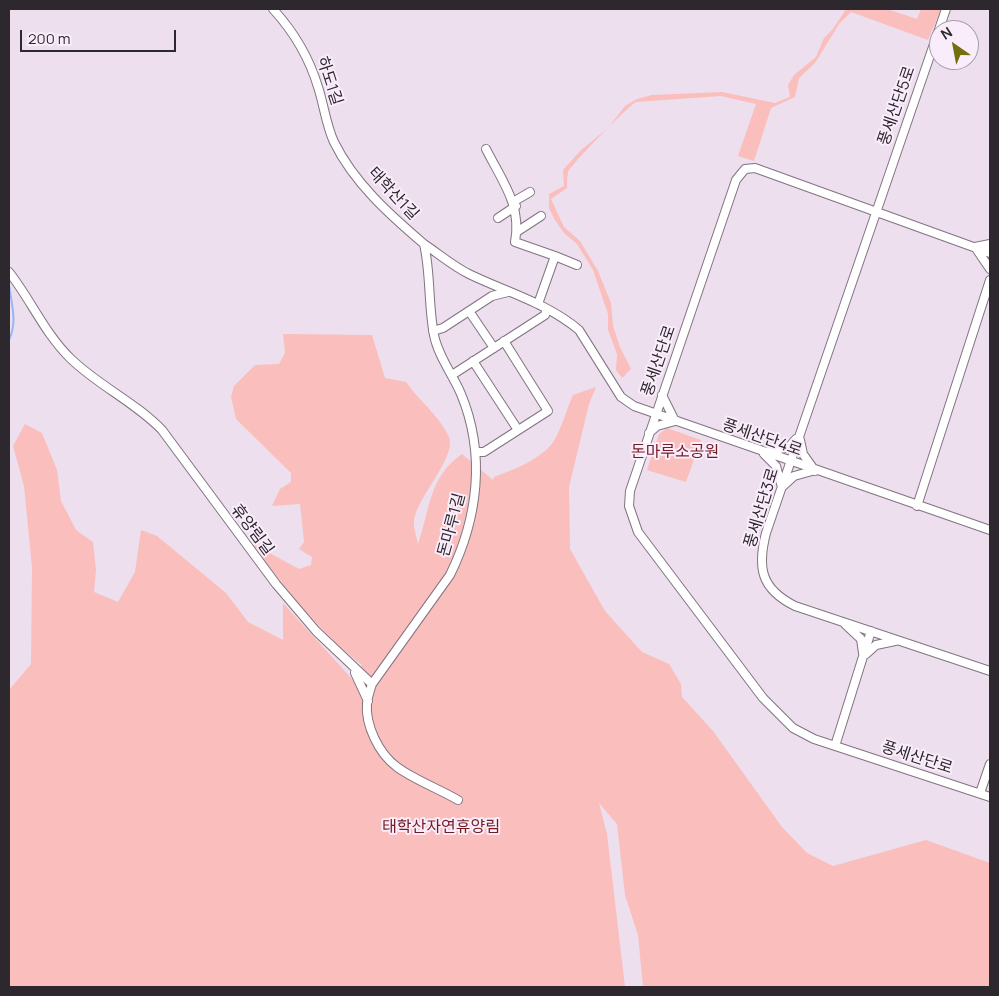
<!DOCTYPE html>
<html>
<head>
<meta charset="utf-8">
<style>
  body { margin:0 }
  #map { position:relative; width:999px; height:996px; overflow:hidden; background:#eddfee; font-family:Manrope,sans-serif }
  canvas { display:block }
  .frame { position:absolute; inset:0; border:10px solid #2d282d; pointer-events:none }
  .north { position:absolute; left:929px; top:20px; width:50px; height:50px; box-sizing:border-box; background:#faedfb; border:1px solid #a89ea9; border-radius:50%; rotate:327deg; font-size:14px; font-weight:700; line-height:20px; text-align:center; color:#2d282d }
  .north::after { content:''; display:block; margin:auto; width:18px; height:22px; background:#736f0f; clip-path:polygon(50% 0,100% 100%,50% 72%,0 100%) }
  .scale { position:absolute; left:20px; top:30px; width:156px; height:22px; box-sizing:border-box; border:2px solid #2d282d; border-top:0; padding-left:6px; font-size:15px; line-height:18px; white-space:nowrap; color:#2d282d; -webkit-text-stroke:4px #faedfb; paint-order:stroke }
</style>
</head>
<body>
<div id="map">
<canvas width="999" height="996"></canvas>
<div class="frame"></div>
<div class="north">N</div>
<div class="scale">200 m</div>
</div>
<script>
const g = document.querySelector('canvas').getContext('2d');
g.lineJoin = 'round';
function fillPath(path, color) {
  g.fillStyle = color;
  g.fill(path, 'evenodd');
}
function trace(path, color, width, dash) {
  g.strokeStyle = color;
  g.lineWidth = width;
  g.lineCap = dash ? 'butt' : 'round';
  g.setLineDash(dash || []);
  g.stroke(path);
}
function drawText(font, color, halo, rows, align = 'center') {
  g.font = font + ' Manrope,"Noto Sans KR",sans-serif';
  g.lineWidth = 4;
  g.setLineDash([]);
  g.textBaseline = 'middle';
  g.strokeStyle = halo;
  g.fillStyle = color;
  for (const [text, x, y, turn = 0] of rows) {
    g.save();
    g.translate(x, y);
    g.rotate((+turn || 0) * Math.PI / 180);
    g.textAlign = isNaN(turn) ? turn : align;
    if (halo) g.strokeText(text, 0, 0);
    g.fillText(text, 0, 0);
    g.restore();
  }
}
fillPath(new Path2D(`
  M846,9H887L917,19L921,9H941L928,40L851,12L839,24L815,63L799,78L795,97L771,108L754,161L738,156L756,104L721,96L636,102C628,106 570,166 568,172C567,177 567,183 567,188L551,199L564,227L580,241L598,271L611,303L613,326L620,347L631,369L622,378L616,370L617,354L608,330V314L593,270L577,244L564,233L555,220L549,208V194L564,186L563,170L580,151L608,128L625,106L637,99L652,95L722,92L775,103L790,97L788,85L794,75L816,57L824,38L833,29Z
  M283,334L372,335L385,378L406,382C420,402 439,415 449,437C457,457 416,498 414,521C413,528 417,538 418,544C430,509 429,477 462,454L493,480L494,477C513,470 537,461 551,445C560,434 567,408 573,395L596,387L589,404L569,487L570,549L605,611L642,652L669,664L681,684L682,697L713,731L782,827L807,853L833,866L926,840L990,863V987H643L638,935L625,895L617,824L599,803L607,834L625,987H9V690L31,664L32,568L24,486L13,446L25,424L42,433L57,470L61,501L76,530L93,542L96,570L94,592L118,602L135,572L141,530L157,536L226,593L248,622L283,640V603L352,679L362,665C319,632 284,586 251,543L299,569L311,565L312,557L299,549L304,542L300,504L272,506L280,489L291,482V473L236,419L231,397L234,386L255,365L279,364L285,353Z
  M667,428L701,440L686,482L647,470L659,434Z`), '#fabebc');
trace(new Path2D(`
  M9,284C11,304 18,321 9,340`), '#98b4f6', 2);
const minor = new Path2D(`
  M273,9C294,32 309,57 318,87C324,105 326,125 334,142C354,183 390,215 424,244C431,274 428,305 434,335C438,356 453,375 461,394C486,454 478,518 450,575L372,684
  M946,9L766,533C757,568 761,589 795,606L990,671
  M486,149C502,181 522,205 515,242L555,256L538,304
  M513,202L530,192
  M498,218L516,206
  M518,231L541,216
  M424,244C439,254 453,266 469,274C506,292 547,303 579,330L621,397L634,406L990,530
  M990,244L975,247L990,269
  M990,253L755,168L745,169L736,180L630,491L629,506L638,532L763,698L793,728L814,739L990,797
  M555,256L577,265
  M9,272C31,300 45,334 71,359C99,386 135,402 162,430L276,584L316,631L372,684C370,690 368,696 367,703C365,725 379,754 397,767C413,779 439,789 458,800
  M469,311L494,348
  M433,331L443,328L492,296L508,292
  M473,361L518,430
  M452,375L545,315L547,309
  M649,433L657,426L675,421L662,395
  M800,440L803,454L815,471
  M476,452H484L548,411L504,341
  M765,452L789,447L796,439
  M764,454L776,466L781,484
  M783,486L794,476L812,471
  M917,506L990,280
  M845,624L861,639L863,653
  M866,654L876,645L895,641
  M355,673L368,701
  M835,746L871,631
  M980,793L990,764`);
trace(minor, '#807481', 10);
trace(minor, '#fff', 8);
drawText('16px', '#2d282d', '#faedfb', [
  ["하도1길",329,81,72],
  ["풍세산단5로",897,106,-71],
  ["태학산1길",393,194,47],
  ["풍세산단로",659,361,-71],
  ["풍세산단4로",762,438,19],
  ["풍세산단3로",762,508,-73],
  ["돈마루1길",452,525,-75],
  ["휴양림길",252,530,53],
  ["풍세산단로",917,758,18]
]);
drawText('16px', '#751b22', '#faedfb', [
  ["돈마루소공원",675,453],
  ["태학산자연휴양림",441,828]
]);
</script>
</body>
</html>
